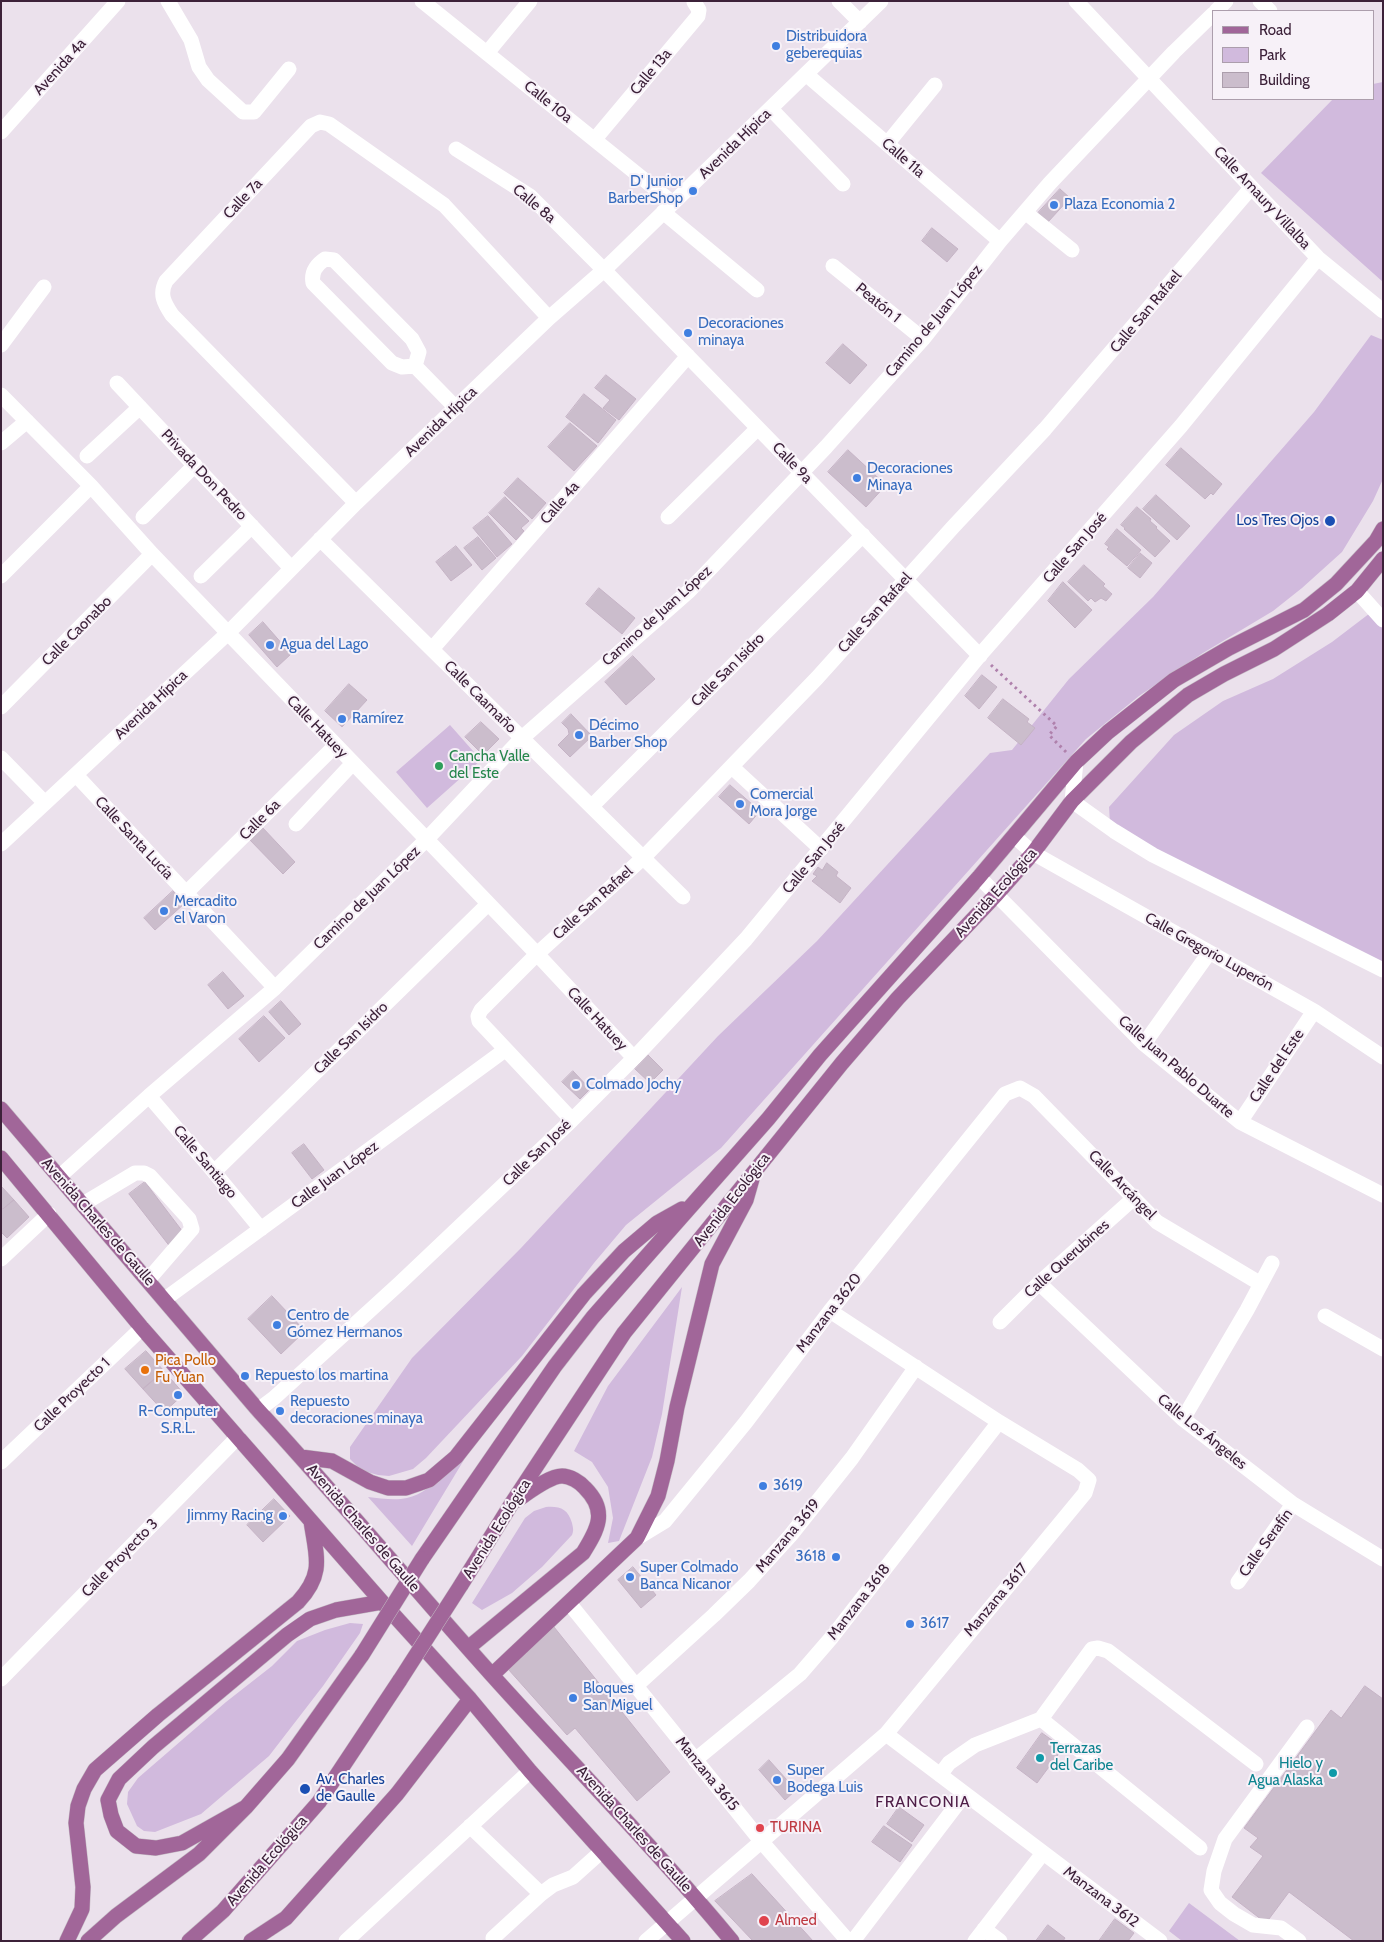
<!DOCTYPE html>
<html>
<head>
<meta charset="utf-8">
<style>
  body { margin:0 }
  #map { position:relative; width:1384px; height:1942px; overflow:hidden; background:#ebe1ec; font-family:Cabin,sans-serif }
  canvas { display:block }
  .frame { position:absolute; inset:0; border:2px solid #3c2139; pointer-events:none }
  .legend { position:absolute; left:1212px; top:10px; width:162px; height:90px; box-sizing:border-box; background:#f7f1f8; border:1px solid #ac9eac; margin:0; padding:6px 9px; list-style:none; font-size:15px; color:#3c2139 }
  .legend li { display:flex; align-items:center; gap:10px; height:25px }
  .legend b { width:25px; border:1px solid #ac9eac }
</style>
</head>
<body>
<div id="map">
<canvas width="1384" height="1942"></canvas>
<div class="frame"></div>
<ul class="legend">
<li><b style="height:6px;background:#a16699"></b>Road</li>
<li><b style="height:14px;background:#d1badd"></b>Park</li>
<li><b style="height:14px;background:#cbbdcc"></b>Building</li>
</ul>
</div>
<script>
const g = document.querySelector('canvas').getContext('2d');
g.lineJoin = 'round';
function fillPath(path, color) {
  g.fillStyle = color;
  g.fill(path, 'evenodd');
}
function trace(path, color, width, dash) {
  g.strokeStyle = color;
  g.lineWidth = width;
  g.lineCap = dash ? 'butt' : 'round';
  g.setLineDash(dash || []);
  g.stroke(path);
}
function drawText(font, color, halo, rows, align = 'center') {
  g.font = font + ' Cabin,sans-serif';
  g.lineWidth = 4;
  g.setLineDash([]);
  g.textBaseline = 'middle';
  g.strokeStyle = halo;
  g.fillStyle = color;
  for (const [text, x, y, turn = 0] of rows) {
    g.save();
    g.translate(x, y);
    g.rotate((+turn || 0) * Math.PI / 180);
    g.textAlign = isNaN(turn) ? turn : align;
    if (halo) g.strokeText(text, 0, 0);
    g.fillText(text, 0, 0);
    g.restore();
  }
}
fillPath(new Path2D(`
  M1383,82V282L1261,173L1333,99H1373V84Z
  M1371,335L1383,340V479L1373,501L1342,552L1302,588L1273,611L1203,653L1139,696L1086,739L721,1148L626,1225L594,1263L522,1356L426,1458L413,1469L389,1476L378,1475L367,1472L358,1467L350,1459V1447L412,1358L521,1248L718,1036L817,941L990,753L1012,750L1069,679L1153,597L1314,412Z
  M1378,607L1383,610V965L1167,862L1110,823L1109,807L1174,735L1223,701L1273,679L1332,642Z
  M450,725L481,760L427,808L396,772Z
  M682,1287L662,1414L652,1457L619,1541L608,1543L613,1518L608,1487L592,1462L574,1451L608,1386Z
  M479,1435L412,1546L368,1497C380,1498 394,1501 407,1498C435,1492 460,1455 479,1435Z
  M546,1507C560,1506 568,1509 572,1523C573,1528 574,1530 572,1535L542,1567L512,1593L482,1610L472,1603L525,1518L534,1511Z
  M350,1623L363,1624L360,1633L323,1686L269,1756L201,1814L155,1832L144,1831L137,1826L127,1804L128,1792L138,1778L226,1702L272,1666L297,1641L325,1630Z
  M1189,1903L1240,1941H1182L1169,1931Z`), '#d1badd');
const building = new Path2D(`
  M1060,189L1070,198L1048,222L1038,213Z
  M932,228L958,249L947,262L922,241Z
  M843,344L867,365L850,384L826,363Z
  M606,375L636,399L619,420L603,408L610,400L595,388Z
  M584,394L616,420L598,443L566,417Z
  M570,423L597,446L574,471L548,447Z
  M1181,448L1222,484L1213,495L1211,493L1205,499L1166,465Z
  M848,450L886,485L866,507L828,472Z
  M518,478L546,503L532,519L504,493Z
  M1156,495L1190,526L1177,540L1143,509Z
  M505,497L529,521L521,528L524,531L516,540L489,513Z
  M1137,507L1151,519L1150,521L1157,527L1156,528L1170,541L1155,557L1124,529L1125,528L1121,525Z
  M488,516L512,544L497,557L473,528Z
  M1117,529L1141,550L1127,566L1107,549L1109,547L1105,544Z
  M478,537L496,558L482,570L464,548Z
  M456,546L472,565L451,581L436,562Z
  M1140,553L1152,563L1140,578L1128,568Z
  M1084,565L1105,584L1103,586L1112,594L1106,601L1101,598L1095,602L1091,598L1088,601L1068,582Z
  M1063,582L1092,610L1075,628L1048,601Z
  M599,588L635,618L622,634L586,604Z
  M263,622L291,654L277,667L249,635Z
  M633,656L655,679L626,705L605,682Z
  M982,675L997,687L979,709L965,696Z
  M349,684L367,700L342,727L325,711Z
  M1003,699L1029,719L1027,722L1035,728L1021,745L988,718Z
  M571,714L592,736L570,757L558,745L569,734L568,729L562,723Z
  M481,722L499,739L483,755L465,737Z
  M730,785L760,811L749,824L719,797Z
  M261,826L295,862L283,874L248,838Z
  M827,863L838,872L836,876L851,888L840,903L812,881L817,876L813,874L818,867L822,870Z
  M173,891L184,904L155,930L144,918Z
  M223,972L244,996L228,1009L208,985Z
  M281,1001L301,1024L289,1035L269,1012Z
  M264,1016L285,1038L259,1062L239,1039Z
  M648,1055L663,1070L650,1083L635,1069Z
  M573,1071L590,1089L580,1099L562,1082Z
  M304,1144L324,1170L312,1179L292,1153Z
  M145,1182L186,1236L171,1248L129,1194Z
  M1,1186L14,1200L3,1209L1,1208Z
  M14,1200L29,1217L7,1238L1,1232V1211Z
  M272,1296L305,1331L281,1354L248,1319Z
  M146,1351L164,1371L143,1389L125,1369Z
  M164,1371L184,1394L164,1412L143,1389Z
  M274,1499L290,1516L263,1542L247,1525Z
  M633,1567L656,1595L641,1608L618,1580Z
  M554,1627L670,1772L637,1801L575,1728L567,1735L508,1669Z
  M1365,1686L1383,1699V1941H1354L1289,1892L1266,1923L1232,1897L1263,1856L1250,1847L1258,1838L1244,1828L1331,1710L1341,1718Z
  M1042,1733L1063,1748L1037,1783L1017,1768Z
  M769,1760L796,1790L785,1800L759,1770Z
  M899,1807L924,1825L912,1842L887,1824Z
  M884,1826L912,1845L900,1862L872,1842Z
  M752,1874L813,1941H753L715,1901Z
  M1115,1919L1134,1933L1128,1941H1099Z
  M1048,1925L1065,1938L1063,1941H1036Z`);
fillPath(building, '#cbbdcc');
trace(building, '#c5b3c5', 1);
const major = new Path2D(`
  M1,1109L258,1410C338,1497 413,1587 491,1674C571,1763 655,1848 732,1941
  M1,1158L142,1328L382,1602L470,1699L530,1771L683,1941
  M301,1457L332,1461L370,1482L388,1488H406L429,1480L456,1457L584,1294L624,1251L657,1223L682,1209
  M422,1559L555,1366L593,1317L768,1119L820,1055L979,877L1076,762L1108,732L1174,680L1229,648L1304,610L1336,584L1376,541L1383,529
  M461,1585L512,1503L624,1333L842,1063L898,998L996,895L1033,853L1072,801L1131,742L1188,695L1224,674L1274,649L1328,614L1357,591L1383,559
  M468,1648L583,1553C598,1529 608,1511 585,1488C580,1482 570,1476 562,1476C549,1476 528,1493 517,1500
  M492,1675L637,1538L658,1496L667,1461L677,1407L712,1264L746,1200L752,1179
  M246,1807L182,1843L156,1848L136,1846L117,1831L111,1815L108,1800L119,1779L153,1747L287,1635L310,1619L336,1610L382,1602
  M67,1941L82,1909L83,1887L76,1823L78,1806L84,1789L95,1770L158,1715L298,1602C325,1573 316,1556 311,1521
  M88,1941L116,1916L199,1854L246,1807L288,1759L362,1655
  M189,1941L223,1911L319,1802L400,1680
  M251,1941L286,1918L397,1794L470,1699`);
trace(major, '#c4bcc4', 16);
trace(new Path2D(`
  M991,665L1057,726L1049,735L1067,753`), '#af81ac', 3, [2.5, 4]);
trace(new Path2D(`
  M168,1L191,40L199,67L208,80L243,112H254L289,69
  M422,1L673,203
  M839,1L860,22
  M1076,1L1318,258L1383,311
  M1260,1L1270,11
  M1216,11L1226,1
  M487,53L530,1
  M807,75L1000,241
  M771,109L843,184
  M1,132L118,1
  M595,139L698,16L699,10L694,2
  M887,144L935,85
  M456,149L530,196L604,270L980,656
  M663,212L757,290
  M1025,212L1072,250
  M833,266L923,339
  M1,345L44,287
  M415,366L402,367L392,363L313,283C311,272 316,265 325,259L334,260L412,339L419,352L415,366L456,408
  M117,383L291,568
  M1,395L91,486L152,554L537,954L634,1058
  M1,443L27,421
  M87,456L140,407
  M356,503L172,315C164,303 159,294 166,281L311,126L320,122L329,124L444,205L549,318
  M143,517L195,465
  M668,517L758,428
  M320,539L683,897
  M1,576L91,486
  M201,576L252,526
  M1357,591L1383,620
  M432,649L688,356
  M1,707L152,554
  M1,758L45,803
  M1076,762L1072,801L1114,831L1153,855L1383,970
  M732,767L821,849
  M76,775L275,988
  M592,806L863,535
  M296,824L352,764
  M1014,836L1033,853L1314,1011L1383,1057
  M1,844L228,633L356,503L549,318L604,270L881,1
  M979,877L1144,1044L1240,1122L1383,1195
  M185,894L335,746
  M1144,1044L1209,953
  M149,1096L214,1172L261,1229
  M572,1120L479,1021L478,1016L481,1010L537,954L644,857L817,678L953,527L1045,429L1251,188
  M1240,1122L1314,1011
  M214,1172L488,904
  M60,1176L149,1096L275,988L426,840L522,738L689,591L826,447L923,339L1000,241L1050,183L1174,52L1213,14
  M83,1204L135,1173H144L150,1176L189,1219L192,1229L148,1280
  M1,1259L49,1214
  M1039,1283L1183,1419L1293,1504L1383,1559
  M165,1299L505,1050
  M1325,1316L1383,1349
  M1000,1322L1039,1283L1134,1198
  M258,1410L274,1398L400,1283L572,1120L634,1058L746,939L980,655L1181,426L1318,258
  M1183,1419L1247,1310L1272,1263
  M1,1462L142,1328
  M637,1538L665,1521L746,1422L830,1311L1005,1094L1020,1088L1034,1096L1157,1222L1261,1284
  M1238,1582L1293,1504
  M569,1603L761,1841L848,1941
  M1,1679L238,1437
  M637,1685L714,1615L749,1581L790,1536L852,1458L916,1367
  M1041,1719L1200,1848
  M886,1734L1160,1941
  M695,1760L800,1674L832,1637L999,1422
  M940,1775L949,1763L975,1745L1041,1719L1092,1649L1098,1648L1108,1651L1256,1764
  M470,1826L541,1894L553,1885L573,1877L602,1851
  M984,1929L1000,1941
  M493,1938L541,1894
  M346,1941L530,1771
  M646,1941L886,1734L1085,1493L1089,1480L1078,1470L999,1422L830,1311
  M853,1941L965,1794
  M975,1941L1043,1853
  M1299,1941L1281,1928L1253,1925L1234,1914L1220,1903L1211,1890L1214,1871L1225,1839L1307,1727`), '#fff', 15);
trace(major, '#a16699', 15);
const majorBridge = new Path2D(`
  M362,1655L422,1559
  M400,1680L461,1585`);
trace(majorBridge, '#c4bcc4', 16, []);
trace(majorBridge, '#a16699', 15);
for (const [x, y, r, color] of [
  [776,46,5,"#3f7fe0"],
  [693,191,5,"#3f7fe0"],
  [1054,205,5,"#3f7fe0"],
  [688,333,5,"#3f7fe0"],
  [857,478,5,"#3f7fe0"],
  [1330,521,6,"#1a4fb4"],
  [270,645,5,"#3f7fe0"],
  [342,719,5,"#3f7fe0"],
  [579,735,5,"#3f7fe0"],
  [439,766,5,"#2e9e5b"],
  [740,804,5,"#3f7fe0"],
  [164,911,5,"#3f7fe0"],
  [576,1085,5,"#3f7fe0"],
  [277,1325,5,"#3f7fe0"],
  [145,1370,5,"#e8710a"],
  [245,1376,5,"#3f7fe0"],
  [178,1395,5,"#3f7fe0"],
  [280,1411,5,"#3f7fe0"],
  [763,1486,5,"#3f7fe0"],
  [283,1516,5,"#3f7fe0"],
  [836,1557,5,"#3f7fe0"],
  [630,1577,5,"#3f7fe0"],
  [910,1624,5,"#3f7fe0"],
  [573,1698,5,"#3f7fe0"],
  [1040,1758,5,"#0f9aa8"],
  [1333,1773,5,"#0f9aa8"],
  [777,1780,5,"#3f7fe0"],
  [305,1789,6,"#1a4fb4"],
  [760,1828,5,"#e0444e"],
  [764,1921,6,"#e0444e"]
]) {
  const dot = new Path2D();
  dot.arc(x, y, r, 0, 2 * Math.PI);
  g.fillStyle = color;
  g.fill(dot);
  trace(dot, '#f7f1f8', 2);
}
drawText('15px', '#366cbe', '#f7f1f8', [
  ["Distribuidora",786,37],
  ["geberequias",786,54],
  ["D' Junior",683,182,"right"],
  ["BarberShop",683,199,"right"],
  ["Plaza Economia 2",1064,205],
  ["Decoraciones",698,324],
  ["minaya",698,341],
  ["Decoraciones",867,469],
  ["Minaya",867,486],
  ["Agua del Lago",280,645],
  ["Ramírez",352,719],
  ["Décimo",589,726],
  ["Barber Shop",589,743],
  ["Comercial",750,795],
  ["Mora Jorge",750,812],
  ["Mercadito",174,902],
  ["el Varon",174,919],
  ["Colmado Jochy",586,1085],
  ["Centro de",287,1316],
  ["Gómez Hermanos",287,1333],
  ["Repuesto los martina",255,1376],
  ["Repuesto",290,1402],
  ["decoraciones minaya",290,1419],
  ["R-Computer",178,1412,"center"],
  ["S.R.L.",178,1429,"center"],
  ["3619",773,1486],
  ["Jimmy Racing",273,1516,"right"],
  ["3618",826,1557,"right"],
  ["Super Colmado",640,1568],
  ["Banca Nicanor",640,1585],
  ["3617",920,1624],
  ["Bloques",583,1689],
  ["San Miguel",583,1706],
  ["Super",787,1771],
  ["Bodega Luis",787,1788]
], 'left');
drawText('15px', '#3c2139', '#f7f1f8', [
  ["Avenida 4a",60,67,-48],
  ["Calle 13a",651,72,-50],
  ["Calle 10a",548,102,39],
  ["Avenida Hípica",735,144,-44],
  ["Calle 11a",903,158,41],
  ["Calle Amaury Villalba",1262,198,47],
  ["Calle 7a",243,199,-47],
  ["Calle 8a",534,204,40],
  ["Peatón 1",878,303,39],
  ["Calle San Rafael",1146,312,-50],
  ["Camino de Juan López",934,321,-50],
  ["Avenida Hípica",441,422,-44],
  ["Calle 9a",792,463,46],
  ["Privada Don Pedro",204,475,47],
  ["Calle 4a",560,503,-49],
  ["Calle San José",1075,548,-49],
  ["Calle San Rafael",875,613,-48],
  ["Camino de Juan López",657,616,-42],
  ["Calle Caonabo",77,631,-45],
  ["Calle San Isidro",728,670,-45],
  ["Calle Caamaño",480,697,45],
  ["Avenida Hípica",151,705,-43],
  ["Calle Hatuey",317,727,46],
  ["Calle 6a",260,820,-45],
  ["Calle Santa Lucía",134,838,47],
  ["Calle San José",814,858,-50],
  ["Avenida Ecológica",996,893,-48],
  ["Camino de Juan López",367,898,-44],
  ["Calle San Rafael",593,903,-42],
  ["Calle Gregorio Luperón",1209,952,29],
  ["Calle Hatuey",597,1019,47],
  ["Calle San Isidro",351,1038,-44],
  ["Calle del Este",1277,1066,-56],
  ["Calle Juan Pablo Duarte",1176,1067,41],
  ["Calle San José",537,1153,-44],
  ["Calle Santiago",205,1162,50],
  ["Calle Juan López",335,1175,-36],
  ["Calle Arcángel",1122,1185,46],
  ["Avenida Ecológica",732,1200,-52],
  ["Avenida Charles de Gaulle",98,1222,49],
  ["Calle Querubines",1067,1259,-42],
  ["Manzana 3620",829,1313,-52],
  ["Calle Proyecto 1",72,1395,-44],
  ["Calle Los Ángeles",1202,1432,39],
  ["Avenida Charles de Gaulle",363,1528,49],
  ["Avenida Ecológica",497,1529,-58],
  ["Manzana 3619",788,1536,-50],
  ["Calle Serafín",1266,1543,-54],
  ["Calle Proyecto 3",120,1558,-46],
  ["Manzana 3617",996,1600,-50],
  ["Manzana 3618",859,1602,-52],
  ["Manzana 3615",707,1774,51],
  ["Avenida Charles de Gaulle",634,1829,48],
  ["Avenida Ecológica",267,1861,-49],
  ["Manzana 3612",1101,1897,37]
]);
drawText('15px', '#164399', '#f7f1f8', [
  ["Los Tres Ojos",1319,521],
  ["Av. Charles",316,1780,"left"],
  ["de Gaulle",316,1797,"left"]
], 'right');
drawText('15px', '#27864d', '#f7f1f8', [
  ["Cancha Valle",449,757],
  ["del Este",449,774]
], 'left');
drawText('15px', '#c56008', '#f7f1f8', [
  ["Pica Pollo",155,1361],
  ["Fu Yuan",155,1378]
], 'left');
drawText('15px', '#0d838f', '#f7f1f8', [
  ["Terrazas",1050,1749],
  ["del Caribe",1050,1766],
  ["Hielo y",1323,1764,"right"],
  ["Agua Alaska",1323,1781,"right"]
], 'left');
drawText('15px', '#be3a42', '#f7f1f8', [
  ["TURINA",770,1828],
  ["Almed",775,1921]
], 'left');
g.letterSpacing = '1px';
drawText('16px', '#4e1d47', '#f7f1f8', [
  ["FRANCONIA",923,1802]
]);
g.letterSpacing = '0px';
</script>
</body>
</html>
